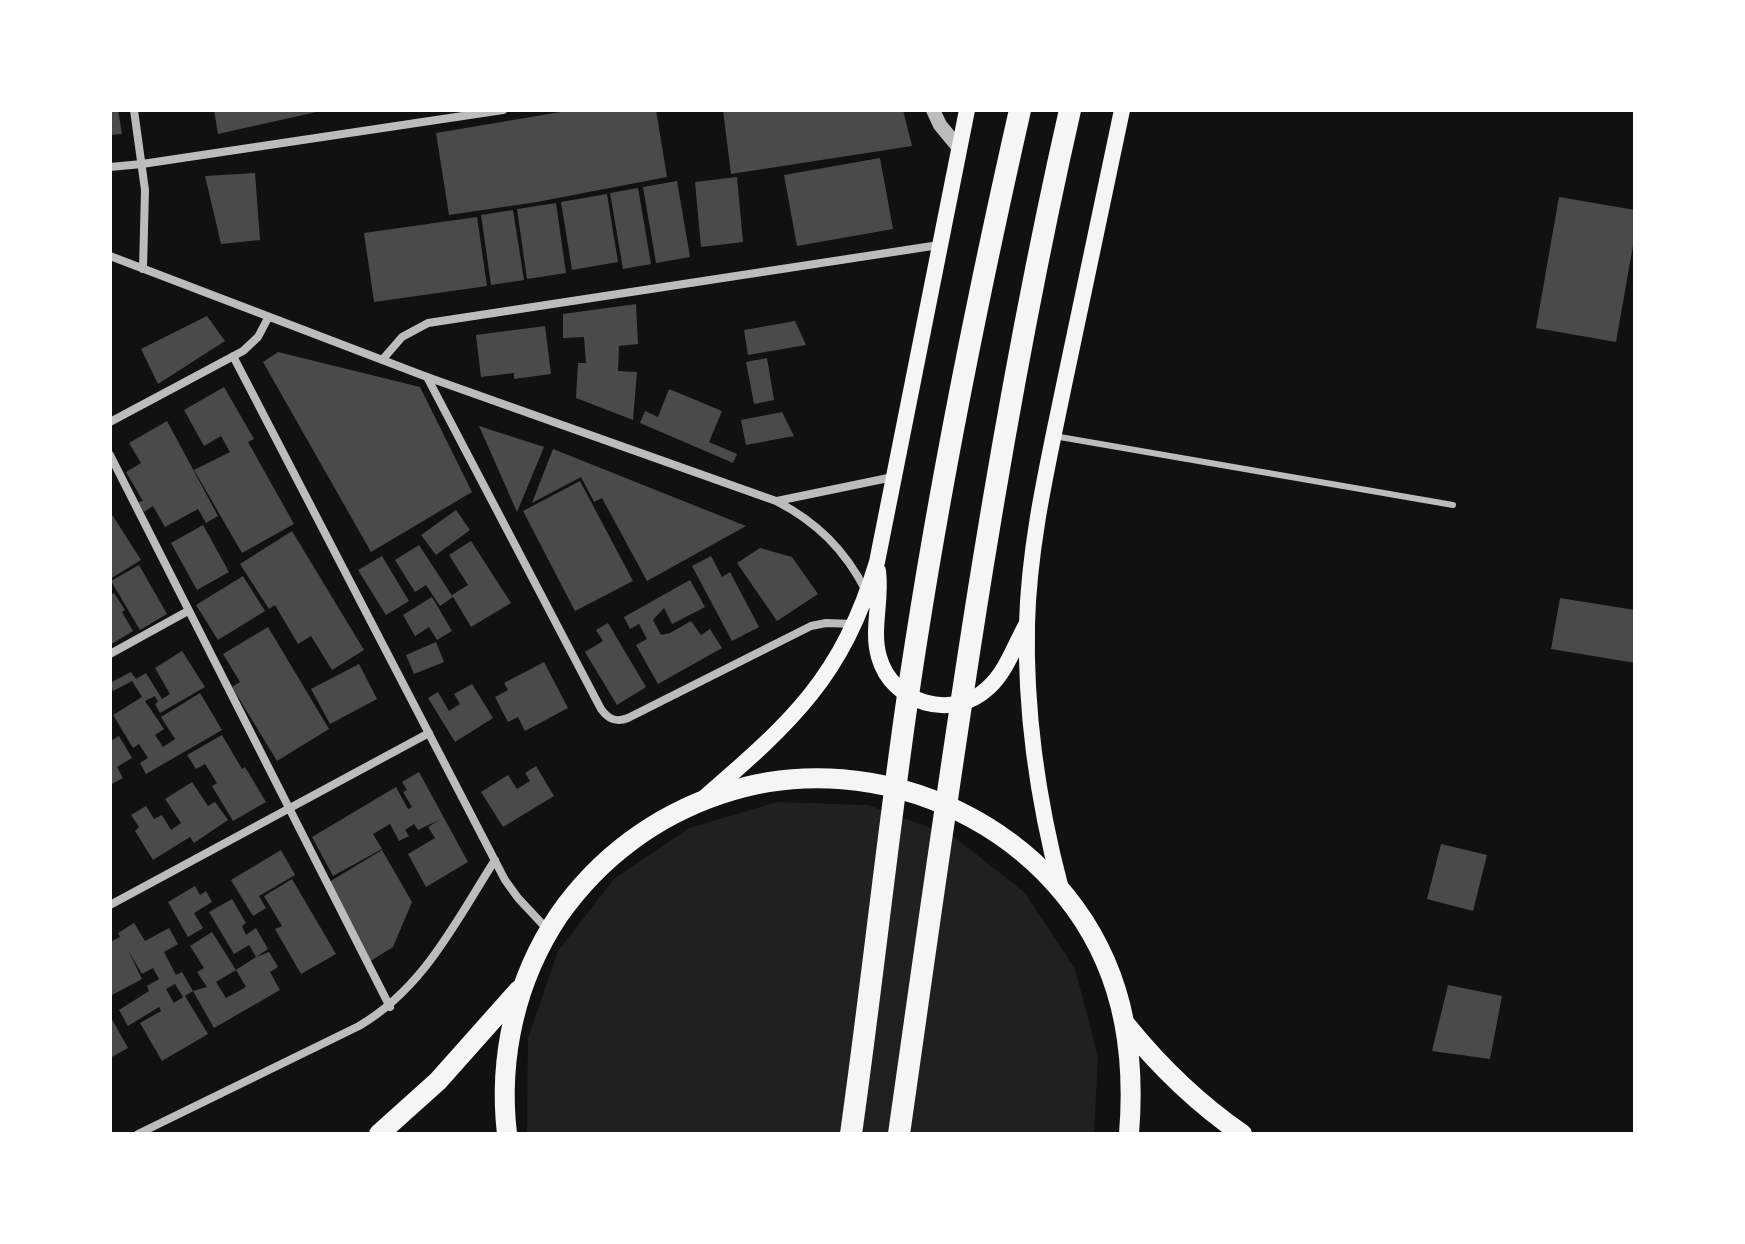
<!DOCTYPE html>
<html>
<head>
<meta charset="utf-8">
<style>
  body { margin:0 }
  #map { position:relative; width:1745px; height:1244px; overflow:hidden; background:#111; font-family:"Crimson Pro",serif }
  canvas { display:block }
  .frame { position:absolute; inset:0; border:112px solid #fff; pointer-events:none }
</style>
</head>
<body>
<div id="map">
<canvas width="1745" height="1244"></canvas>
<div class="frame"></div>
</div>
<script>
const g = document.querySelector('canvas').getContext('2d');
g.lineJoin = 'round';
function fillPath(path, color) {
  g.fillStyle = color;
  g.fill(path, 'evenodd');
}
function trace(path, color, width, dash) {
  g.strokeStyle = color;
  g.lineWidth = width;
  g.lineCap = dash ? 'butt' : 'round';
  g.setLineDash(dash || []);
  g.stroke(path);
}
fillPath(new Path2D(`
  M777,802L868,805L953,836L1025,893L1075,969L1098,1057L1094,1134H527L528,1038L558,951L614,879L689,828Z`), '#202020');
fillPath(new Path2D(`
  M110,110H118L122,134L110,135Z
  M214,110H321V111L218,134Z
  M572,110H656L667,177L537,202L449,215L436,133Z
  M723,110H903L912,146L731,174Z
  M880,158L893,229L797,246L784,175Z
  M255,173L260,240L221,244L205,176Z
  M737,177L743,242L701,247L695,182Z
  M677,181L690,257L656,263L643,187Z
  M638,188L651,264L623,269L610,193Z
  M607,194L618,262L572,270L561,202Z
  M1559,197L1635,210V234L1616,342L1536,328Z
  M556,203L566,273L527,279L517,209Z
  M513,210L524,280L491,285L481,215Z
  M477,217L487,286L374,302L364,233Z
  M636,304L638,344L619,346L618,371L637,372L633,420L576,398L578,363H586L584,337L563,338V314Z
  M207,316L225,341L158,384L141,349Z
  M795,321L806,345L748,355L744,330Z
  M545,326L551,374L514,379V373L481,377L476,335Z
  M278,352L420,387L472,492L371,552L263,362Z
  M767,358L774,400L754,404L746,362Z
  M224,387L254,439L248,442L294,524L242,553L194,470L230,452L221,436L204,446L184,410Z
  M669,389L722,411L709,442L737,454L733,463L640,423L645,411L658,417Z
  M782,412L794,436L746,445L741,420Z
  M167,421L218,516L206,523L198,509L165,527L153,506L144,512L138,502L143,501L126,472L141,463L129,443Z
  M479,426L544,447L517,512Z
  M553,449L746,526L647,581L602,498L594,502L581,477L532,503Z
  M580,481L633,581L575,611L523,511Z
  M456,510L470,530L436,555L421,535Z
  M113,516L141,560L110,579V518Z
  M203,525L229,572L197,590L171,543Z
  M292,531L364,650L332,670L311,636L298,644L275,605L269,609L240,564Z
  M471,541L511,603L471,627L452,595L468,585L449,555Z
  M419,545L453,597L440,606L426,585L415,592L395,560Z
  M760,548L792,557L818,594L777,621L737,563Z
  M382,556L409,601L386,615L358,570Z
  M711,556L722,577L730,572L759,627L732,641L692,566Z
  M139,565L167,614L140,630L111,581Z
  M243,576L265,611L218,640L196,605Z
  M690,580L705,607L672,624L664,608L653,620L661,635L670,633L691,621L701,635L710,629L722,648L658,684L636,645L647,639L639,624L630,629L624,617Z
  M114,593L125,610L122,612L133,631L110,645V596Z
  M432,597L452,631L437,640L429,627L415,636L403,615Z
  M1560,598L1635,610V663L1551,649Z
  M608,623L646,687L617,705L585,652L603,641L596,630Z
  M268,627L329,729L277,761L232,687L240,682L223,654Z
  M436,642L444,662L414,674L406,655Z
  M182,651L205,687L160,713L155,704L158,702L155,696L145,701L164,729L155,735L163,747L175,739L161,717L200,693L222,730L146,774L140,763L148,758L139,744L133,748L113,715L142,697L132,681L113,691L110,683L131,672L136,679L146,673L162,699L170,694L155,668Z
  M544,662L568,708L525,731L518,717L508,722L495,697L508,690L504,683Z
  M359,664L377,699L330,724L311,689Z
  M472,684L493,718L455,742L428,698L438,692L449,711L460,704L454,694Z
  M222,735L242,769L245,767L266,802L233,821L212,786L217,783L205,764L196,769L187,755Z
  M119,736L132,758L117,767L123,778L110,785V741Z
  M536,766L554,796L503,827L481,792L508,775L517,789L530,781L525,773Z
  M419,772L468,862L426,887L408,854L435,838L428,827L439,820L418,830L414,824L405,830L409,836L399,841L390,824L373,834L382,849L333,876L312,837L396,787L408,809L412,807L403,792L407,790L402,782Z
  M192,782L208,806L215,802L228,820L194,843L190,837L153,860L135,831L139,827L131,815L146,806L154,819L162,815L171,830L181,823L165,799Z
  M1441,844L1487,855L1473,911L1427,899Z
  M281,850L295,875L259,896L266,908L253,916L231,880Z
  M382,850L412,902L393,947L369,962L329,882Z
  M292,879L336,954L301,974L275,929L282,926L264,896Z
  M195,886L200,895L206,891L212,902L194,913L203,928L188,937L168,902Z
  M232,899L246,923L242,926L246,935L256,928L268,949L256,957L249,945L234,954L209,912Z
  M134,923L145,941L169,928L178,944L164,952L176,975L182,972L193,991L185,996L208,1034L162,1061L140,1023L161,1011L159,1007L128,1026L119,1010L149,991L147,986L159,979L153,968L142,974L128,950L142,979L112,995L110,992V942L120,937L118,933ZM175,984L183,997L174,1003L166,989Z
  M212,932L236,970L216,982L226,998L246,987L236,970L256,957L269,952L278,967L270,972L280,990L214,1028L193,991L207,987L197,972L204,968L190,946Z
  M1448,985L1502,996L1490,1059L1432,1051Z
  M110,1016L128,1048L110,1058Z`), '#4a4a4a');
trace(new Path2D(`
  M1054,436L1453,505`), '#bcbcbc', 6);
trace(new Path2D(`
  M134,110L145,190L143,269
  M110,167L142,164L503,110
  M110,256L427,377L776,501C817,522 845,550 866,591
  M233,356L505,880L518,898L547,929
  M383,359L402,337L428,323L939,245
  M427,377L601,709C608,719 616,723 628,718L811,626L826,623L854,624
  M110,422L243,351L258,337L268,318
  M110,455L390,1007
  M777,501L893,477
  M110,654L188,611
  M110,905L429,733
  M138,1134L359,1026C424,988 456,921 495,860`), '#bcbcbc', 8);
trace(new Path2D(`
  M933,110L940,125L959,148`), '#bcbcbc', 14);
trace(new Path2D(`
  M878,571C882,600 871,630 879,657C892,704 953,721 988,688C1006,672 1015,645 1026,625
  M705,797C793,721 842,677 877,562L967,110
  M1061,889C1038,802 1025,714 1027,624C1029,545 1047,468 1063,390C1083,297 1102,203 1122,110`), '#f5f5f5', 16);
trace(new Path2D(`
  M1126,1025C1160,1067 1197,1103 1242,1134
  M379,1134L438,1081L519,990
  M507,1134C498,1057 516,979 559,915C599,858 655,816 721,794C879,740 1066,829 1116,990C1131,1038 1133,1085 1129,1134`), '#f5f5f5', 20);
trace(new Path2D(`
  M851,1134C871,992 886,850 906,709C935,507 975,308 1020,110
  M899,1134C948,791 993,448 1070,110`), '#f5f5f5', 22);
</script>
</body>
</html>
